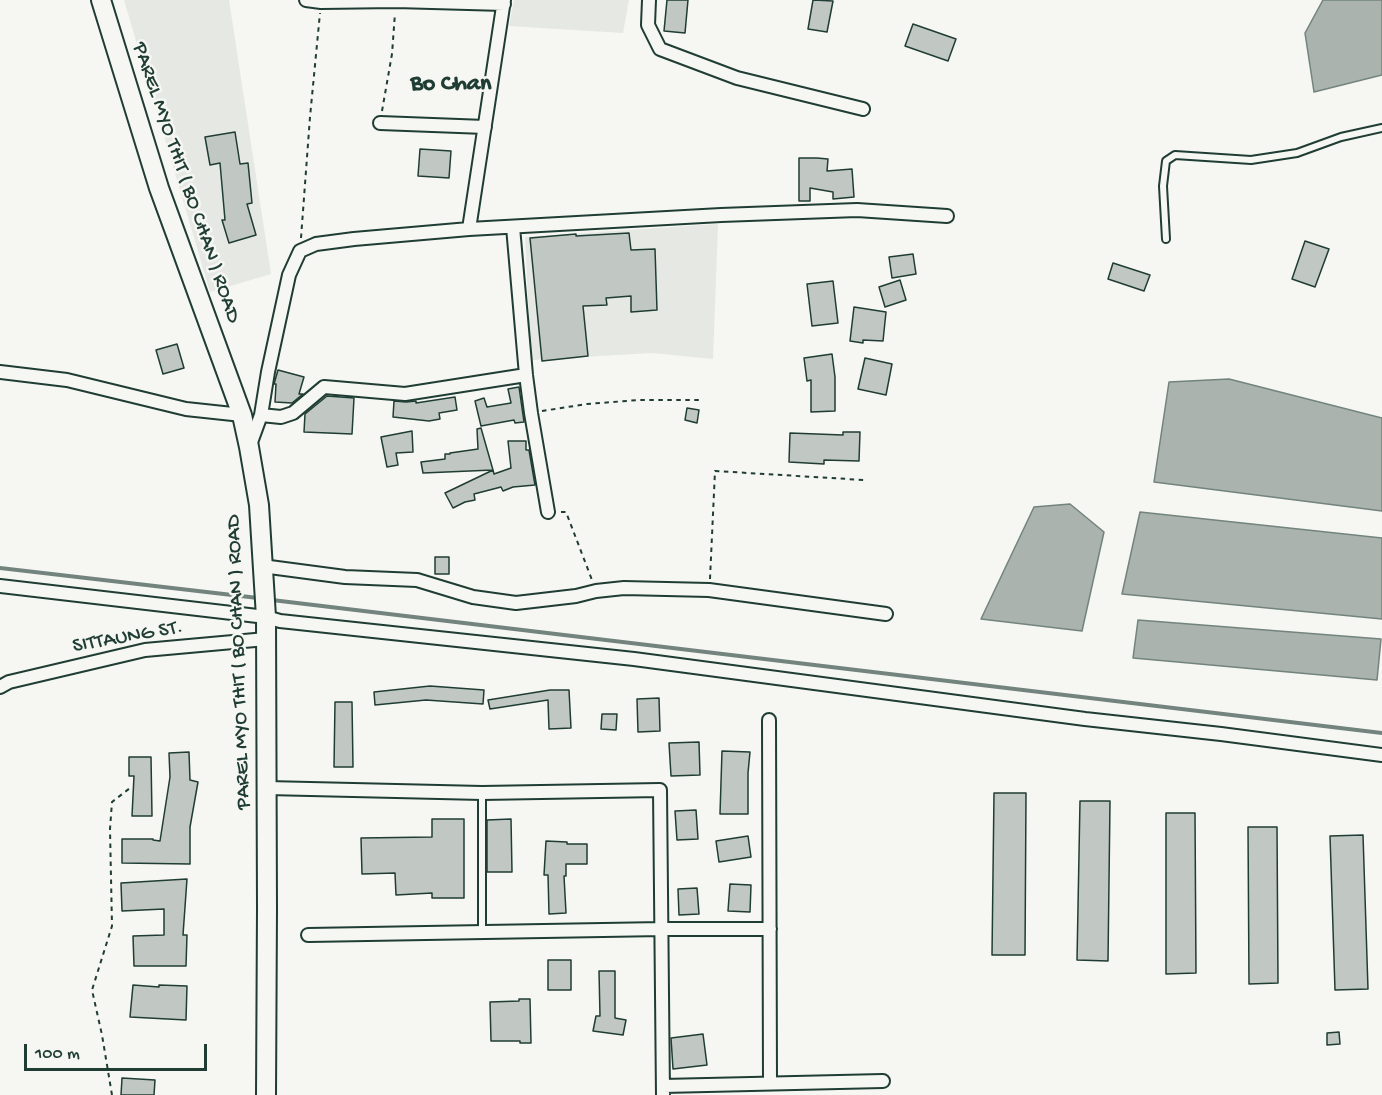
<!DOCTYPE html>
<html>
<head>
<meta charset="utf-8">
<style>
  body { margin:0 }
  #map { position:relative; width:1382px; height:1095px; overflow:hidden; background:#f6f6f2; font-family:"Gochi Hand",sans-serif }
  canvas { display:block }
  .scale { position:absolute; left:24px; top:1044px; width:183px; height:27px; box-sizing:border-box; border:3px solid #1f3d34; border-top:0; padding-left:8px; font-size:18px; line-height:21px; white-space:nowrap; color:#1f3d34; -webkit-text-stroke:4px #f6f6f2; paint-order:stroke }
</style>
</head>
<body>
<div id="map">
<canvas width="1382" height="1095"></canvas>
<div class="scale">100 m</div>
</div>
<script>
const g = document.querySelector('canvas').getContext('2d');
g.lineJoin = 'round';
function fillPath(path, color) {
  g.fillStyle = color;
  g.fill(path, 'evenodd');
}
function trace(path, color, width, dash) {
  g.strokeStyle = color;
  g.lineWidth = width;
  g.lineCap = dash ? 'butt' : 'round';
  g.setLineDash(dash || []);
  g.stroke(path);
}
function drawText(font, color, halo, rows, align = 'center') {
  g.font = font + ' "Gochi Hand",sans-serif';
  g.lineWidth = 5;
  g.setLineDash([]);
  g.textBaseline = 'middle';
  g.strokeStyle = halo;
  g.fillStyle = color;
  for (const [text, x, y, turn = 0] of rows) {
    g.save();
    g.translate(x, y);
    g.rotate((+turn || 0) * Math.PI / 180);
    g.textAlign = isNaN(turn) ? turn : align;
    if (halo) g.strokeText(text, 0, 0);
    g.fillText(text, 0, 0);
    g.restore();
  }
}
fillPath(new Path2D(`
  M124,0H229L271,274L210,292Z
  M514,0H629L623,33L509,26Z
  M718,224L713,359L652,353L531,360L525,237Z`), '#e6e8e4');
const water = new Path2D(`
  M1323,0H1382V75L1314,92L1305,33Z
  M1229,379L1382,418V511L1154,482L1169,382Z
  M1070,504L1104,532L1082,631L981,619L1034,507Z
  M1140,512L1382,538V619L1122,594Z
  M1138,620L1381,639L1377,680L1133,658Z`);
fillPath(water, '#aab3ae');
trace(water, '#72847d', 1.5);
trace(new Path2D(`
  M0,568L258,598
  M272,600L1382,733`), '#72847d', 4);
const building = new Path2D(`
  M667,0H688L685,33L664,31Z
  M813,0L833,1L827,32L808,29Z
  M913,24L956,39L948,61L905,46Z
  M235,132L240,164L248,163L252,203L247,204L256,235L229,243L222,220H225L220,163L210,165L205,137Z
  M420,149L451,151L449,178L418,176Z
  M799,158H817L828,159L827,171L852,169L854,197L833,199V192L810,188V201H799Z
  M629,233L631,250L655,249L657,310L631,312V296L606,298L607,305L583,306L588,356L542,361L530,238L576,234V236Z
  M1305,241L1329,249L1315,287L1292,279Z
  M913,254L916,274L892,278L889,257Z
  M1113,263L1150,275L1144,291L1108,279Z
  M900,280L906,300L885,307L879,287Z
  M833,281L838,323L812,326L807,284Z
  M854,307L886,312L883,341L863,340V343L850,341Z
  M177,344L184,368L163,374L156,350Z
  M832,354L835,377V411L811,412V380L807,381L804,358Z
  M865,358L892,364L886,395L858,389Z
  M278,370L304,377L299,394H303L292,403L275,402L276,384H274Z
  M519,387L524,422L515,423L514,420L481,426L475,401L484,398L487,407L511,403L508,389Z
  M327,396L354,398L352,434L304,432L305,414Z
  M455,397L457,410L439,413L440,419L429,421L393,417L394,401L406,402L416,401V403Z
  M687,408L699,410L697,423L685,420Z
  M481,428L493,470L423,473L421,462L445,459V454H450V453L478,449L477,429Z
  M412,431L413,452L396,453L398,465L387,467L381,437Z
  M843,432H860L859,461L824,460V464L789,462L790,433L843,435Z
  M508,441H526V450H529L535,485L513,487L503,491L501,487L474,494L475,500L465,502L453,508L445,493L493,470L494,474L511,468Z
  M435,557H449V574H435Z
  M430,686L484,690L483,704L426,700L375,705L374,692Z
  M550,690H569L571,728L549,729L548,700L490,709L488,700Z
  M659,698L660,731L638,732L637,699Z
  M335,702H352L353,767H334Z
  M602,714H617L616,730L601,729Z
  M699,742L700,775L671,776L669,743Z
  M722,751L750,752L748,773V814H720Z
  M189,752L190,780L198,782L190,827V864L122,863V839H153V840L160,841L170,777L169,753Z
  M129,757H151L152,816H132L134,776H129Z
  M994,793H1026L1025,955H992Z
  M1080,801H1110L1108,961L1077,960Z
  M696,810L698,839L677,840L675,811Z
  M1166,813H1195L1196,973L1166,974Z
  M432,819H464V898H432V893L396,895L395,873L362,874L361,838L432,837Z
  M511,819L512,872H487V820Z
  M1248,827H1277L1278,983L1249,984Z
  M1363,835L1368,989L1335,990L1330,836Z
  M748,836L751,857L719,862L716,841Z
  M546,841L567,842V844H587V864H566V876H564L566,913L549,914L548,875H544Z
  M187,879L183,935H187L186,966H134L133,936L164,935V909L122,911L121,883Z
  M730,884L751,885L750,912L728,911Z
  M697,888L699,914L679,915L678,889Z
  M548,960H571V990H548Z
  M599,971H615V1018L626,1020L623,1035L593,1031L596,1016H600Z
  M133,985L159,987V985L187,986L186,1020L130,1017Z
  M519,999H530L531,1043H520V1041H491L490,1002L519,1001Z
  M1339,1032L1340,1044L1327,1045V1033Z
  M703,1034L707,1065L673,1069L671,1038Z
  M122,1078L155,1080L154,1095H121Z`);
fillPath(building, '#c1c8c3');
trace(building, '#1f3d34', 1.5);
const lane = new Path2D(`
  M1166,239L1163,186L1166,161L1175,155L1251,160L1297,153L1341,137L1382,128
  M482,794V932`);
const street = new Path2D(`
  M306,0L321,2L396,1L504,4
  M649,0L648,25L660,49L737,78L863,109
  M380,123L485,127
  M513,227L526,375L531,413L548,512
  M469,229L504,0
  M0,372L67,380L186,409L242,415
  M261,415L281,417L293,413L324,387L405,394L526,375
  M250,445L261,415L268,372L289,275L300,251L316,244L354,239L469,229L721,215L857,210L947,216
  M262,566L345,577L417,580L473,597L516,603L576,596L596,591L624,588L709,590L886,614
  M0,586L266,617L280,621L634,659L1085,719L1221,734L1382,755
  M0,687L9,682L145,650L266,639
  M769,720L770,1083
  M267,788L482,793L660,790L663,1095
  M308,935L662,929H770
  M663,1086L883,1081`);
const secondary = new Path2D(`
  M101,0L159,188L242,415L249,447L259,505L266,617L267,909L266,1095`);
trace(lane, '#1f3d34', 10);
trace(street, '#1f3d34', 16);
trace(secondary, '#1f3d34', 22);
trace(new Path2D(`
  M382,111L392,54L395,13
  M301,238L310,117L320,13
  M542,411L587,404L639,400H701
  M561,512H566L592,580
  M710,579L715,471L864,480
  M112,1095L102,1035L92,990L112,926L110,829L112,802L130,788`), '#1f3d34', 2, [4.5, 4.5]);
trace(lane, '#f6f6f2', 6);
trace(street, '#f6f6f2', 12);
trace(secondary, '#f6f6f2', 18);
drawText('21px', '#1f3d34', '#f6f6f2', [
  ["PAREL MYO THIT ( BO CHAN ) ROAD",185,183,71],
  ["SITTAUNG ST.",128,638,-10],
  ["PAREL MYO THIT ( BO CHAN ) ROAD",240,662,-92]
]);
drawText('bold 24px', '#1f3d34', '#f6f6f2', [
  ["Bo Chan",451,85]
]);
</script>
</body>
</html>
